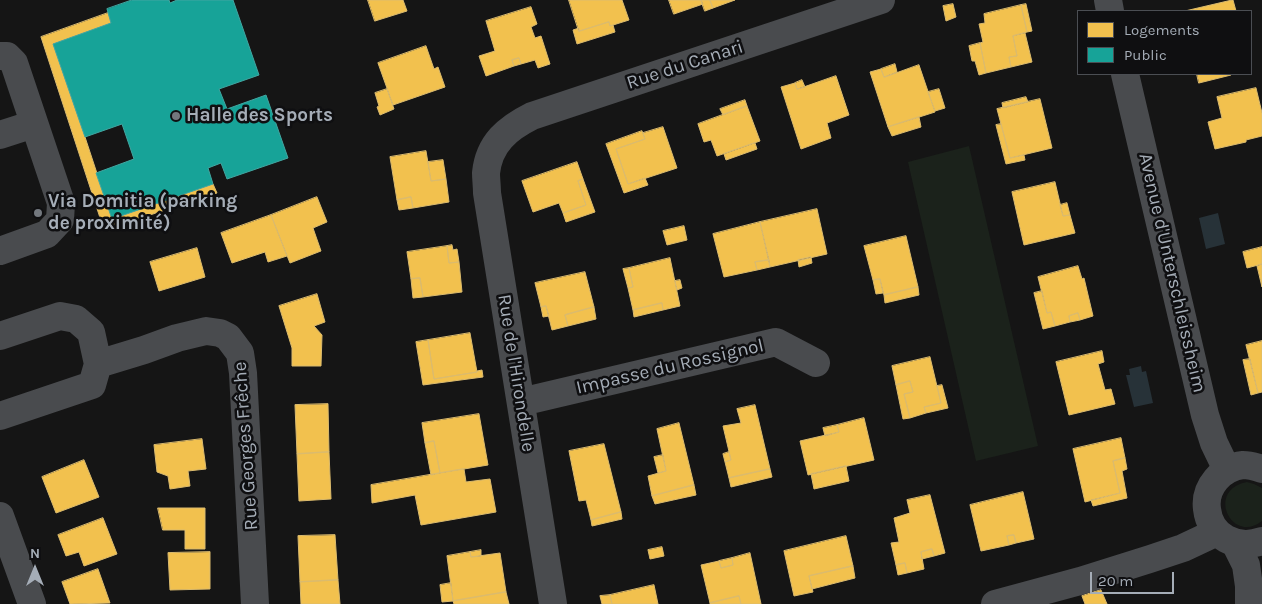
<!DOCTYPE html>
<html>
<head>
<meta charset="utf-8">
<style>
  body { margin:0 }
  #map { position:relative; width:1262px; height:604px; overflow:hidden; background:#151515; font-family:Karla,sans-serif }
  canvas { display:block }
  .legend { position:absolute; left:1077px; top:10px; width:175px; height:65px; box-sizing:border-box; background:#0f0f11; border:1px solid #4b4e53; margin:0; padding:6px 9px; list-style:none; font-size:15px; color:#a5adb7 }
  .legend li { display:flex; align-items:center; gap:10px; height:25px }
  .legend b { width:25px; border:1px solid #4b4e53 }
  .north { position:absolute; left:10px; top:544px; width:50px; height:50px; -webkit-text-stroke:4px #0f0f11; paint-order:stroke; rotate:0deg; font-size:14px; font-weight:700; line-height:20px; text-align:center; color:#a5adb7 }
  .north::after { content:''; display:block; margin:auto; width:18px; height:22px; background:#a5adb7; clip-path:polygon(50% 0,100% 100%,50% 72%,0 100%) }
  .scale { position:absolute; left:1090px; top:572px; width:84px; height:22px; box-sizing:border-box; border:2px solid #a5adb7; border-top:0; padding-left:6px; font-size:15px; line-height:18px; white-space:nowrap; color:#a5adb7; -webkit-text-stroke:4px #0f0f11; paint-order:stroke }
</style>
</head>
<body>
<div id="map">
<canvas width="1262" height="604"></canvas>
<ul class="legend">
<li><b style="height:14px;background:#f2c14e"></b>Logements</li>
<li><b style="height:14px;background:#17a398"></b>Public</li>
</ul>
<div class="north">N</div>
<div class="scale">20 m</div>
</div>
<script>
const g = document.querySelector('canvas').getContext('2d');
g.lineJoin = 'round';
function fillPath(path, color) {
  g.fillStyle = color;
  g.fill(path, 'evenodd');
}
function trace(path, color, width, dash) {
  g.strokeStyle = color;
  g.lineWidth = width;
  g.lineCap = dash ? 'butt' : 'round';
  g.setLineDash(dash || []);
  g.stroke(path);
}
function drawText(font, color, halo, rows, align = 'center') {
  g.font = font + ' Karla,sans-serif';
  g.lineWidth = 5;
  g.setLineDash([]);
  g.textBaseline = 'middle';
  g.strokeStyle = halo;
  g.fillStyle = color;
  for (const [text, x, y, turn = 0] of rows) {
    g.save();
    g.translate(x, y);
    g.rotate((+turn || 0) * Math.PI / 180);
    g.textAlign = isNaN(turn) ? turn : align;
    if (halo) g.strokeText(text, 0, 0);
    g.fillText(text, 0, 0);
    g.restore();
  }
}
fillPath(new Path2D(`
  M969,146L1038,446L976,461L908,162Z
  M1247,482L1254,484L1262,488V521C1232,545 1205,490 1247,482Z`), '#1b221b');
fillPath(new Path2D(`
  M1218,213L1225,244L1206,249L1199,218Z
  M1141,366L1142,372L1146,371L1153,403L1134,407L1126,375H1130L1129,369Z`), '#273238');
const homes = new Path2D(`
  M368,0H403L407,11L375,21Z
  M569,0H622L629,20L610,26L609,22L579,31Z
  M669,0H701L703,4L674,14Z
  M701,0H710L713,8L705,11Z
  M710,0H735L713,8Z
  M1233,0L1236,11H1185L1232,0Z
  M953,4L956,17L946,21L943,6Z
  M1026,4L1032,31L1027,32L1021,5Z
  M1021,5L1027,32L1013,36L1017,56L1009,57L1011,67L986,73L980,43L983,42L979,24L985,23L984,14Z
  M531,7L537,24L531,27L535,38L541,36L550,64L538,68L535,60L521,64L519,58L512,60L514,66L486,76L479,56L495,51L486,21Z
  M108,13L111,23L53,44L85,137L112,219L213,184L217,193L104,230L41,37Z
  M609,22L610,26L613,25L615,32L577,44L573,30L579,28V31Z
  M1025,33L1032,62L1011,67L1009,57L1017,56L1013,36Z
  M980,43L986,73L979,75L975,61H972L969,46Z
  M426,46L434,69L438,67L445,87L393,105L378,63Z
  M519,58L521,64L514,66L512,60Z
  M895,64L897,72L884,77L881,69Z
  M919,65L935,112L888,127L870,72L881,69L884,77Z
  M1197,74H1231V75L1199,83Z
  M836,76L849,115L827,123L831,138L801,149L781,87L795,83L797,89Z
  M802,80L805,87L797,89L795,83Z
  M1256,88L1262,113V136L1246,140V142L1215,149L1208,122L1222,118L1217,97Z
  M387,89L394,109L380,115L377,107L379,106L375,93Z
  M939,89L945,108L935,111L928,92Z
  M1026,97L1028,102L1003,108L1002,103Z
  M1040,99L1052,148L1010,158L997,109Z
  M745,100L747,106L723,115L720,109Z
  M747,106L760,141L717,156L711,140L704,142L698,124Z
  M919,117L921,127L892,136L888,127Z
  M1001,124L1010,158L1024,155L1025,160L1006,164L996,125Z
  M663,127L677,168L628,184L616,149L645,139L643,133Z
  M642,131L645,139L616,149L628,184L645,178L648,185L624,193L606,144Z
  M755,143L757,149L726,160L724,154Z
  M426,151L431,181L446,179L449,202L413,208L411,197L397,200L390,157Z
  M443,160L446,179L431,181L428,162Z
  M577,162L583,179L578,181L586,205L563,213L559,203L533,212L522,181Z
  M583,179L595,212L566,222L563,213L586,205L578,181Z
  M1055,182L1063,216L1070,215L1075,233L1024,245L1012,192Z
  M317,197L327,222L313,228L321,251L290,263L271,215Z
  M411,197L413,208L399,210L397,200Z
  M1067,203L1070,215L1063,216L1060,205Z
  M817,209L827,254L770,267L760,222Z
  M271,215L287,256L268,262L265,252L232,263L221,233Z
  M760,222L769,260L755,262L757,270L724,277L713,234Z
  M684,226L687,240L667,245L663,231Z
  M906,236L918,287L884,295L880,279L873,280L864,246Z
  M452,245L453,250L457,249L459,262L449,263L447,246Z
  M447,246L449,263L459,262L462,292L423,297L420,278L411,279L407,252Z
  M1262,247V264L1247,268L1243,252Z
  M197,248L205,277L159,291L150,262Z
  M811,257L812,263L799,267L798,260Z
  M670,258L680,306L663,310L662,303L633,310L628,288L633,287L629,268Z
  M769,260L770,267L757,270L755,262Z
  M1262,264V287L1257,266Z
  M1078,266L1082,279L1084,278L1093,316L1080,320L1078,313L1069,316L1070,322L1055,326L1051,312L1047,313L1038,277Z
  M629,268L633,287L628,288L623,269Z
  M585,272L594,307L565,315L568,326L552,330L546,306L541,307L535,283Z
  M420,278L423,297L413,298L411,279Z
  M880,279L883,293L876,294L873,280Z
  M680,280L682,288L677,290L675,281Z
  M918,287L919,295L885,303L884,295Z
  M1042,291L1047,313L1051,312L1055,326L1043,329L1034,293Z
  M317,294L325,322L314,326L322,335L321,366H292V348L279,306Z
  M662,303L663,310L634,317L633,310Z
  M546,306L549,316L543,317L541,307Z
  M594,307L596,319L568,326L565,315Z
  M1078,313L1080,320L1070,322L1069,316Z
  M470,333L477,372L434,379L428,340Z
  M428,340L434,379L477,372V371L482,370L483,377L423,385L416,342Z
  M1262,341V392L1258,393L1246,345Z
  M1102,351L1104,362L1098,364L1105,390L1111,389L1115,404L1069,415L1056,362Z
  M930,357L941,403L924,407L926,413L910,418L904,394L913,392L910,381L896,385L892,366Z
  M1250,359L1258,393L1251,395L1243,360Z
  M910,381L913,392L904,394L910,418L903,419L896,385Z
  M942,385L948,408L926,413L924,407L941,403L937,386Z
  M328,404L329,452L297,454L295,405Z
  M755,405L770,469L729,478L725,462L731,460L723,426L741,423L737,409Z
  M479,414L488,465L440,473L434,441L425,443L422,423Z
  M864,418L874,460L808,475L800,441L839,432L837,425Z
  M679,423L694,485L652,496L648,476L666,471L657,429Z
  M837,425L839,432L825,436L823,428Z
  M1121,438L1125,458L1113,461L1120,493L1085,502L1073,449Z
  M202,439L206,469L188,471L190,486L170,489L168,476L157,472L154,445Z
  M434,441L440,473L431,475L425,443Z
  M604,444L621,512L591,520L586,500L579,501L569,451Z
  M329,452L331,499L299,501L297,454Z
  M729,452L731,460L725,462L723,454Z
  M663,455L666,471L658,473L654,457Z
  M1125,458L1127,469L1122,471L1127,498L1093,506L1091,500L1120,493L1113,461Z
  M84,460L99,497L56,513L42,477Z
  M846,466L849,481L814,489L811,474Z
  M464,469L466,482L490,479L496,512L421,525L415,495L372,503L371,485Z
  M770,469L772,477L731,487L729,478Z
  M694,485L696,495L655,504L652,496Z
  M1023,492L1034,539L1016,543L1014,535L1007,536L1009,545L981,551L970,505Z
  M930,495L945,553L934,556L932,549L921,552L924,569L907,573L905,563L896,565L891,543L899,542L894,518L910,513L907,500Z
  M158,508H205V549H185V530H163Z
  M621,512L622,519L592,526L591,520Z
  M103,518L117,554L84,566L79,552L66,556L58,535Z
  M335,535L338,580L300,582L298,536Z
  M1014,535L1016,543L1009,545L1007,536Z
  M846,536L853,566L809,576L813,592L794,596L784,551Z
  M662,547L664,556L650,559L648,550Z
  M932,549L934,556L922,559L921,552Z
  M481,550V556L471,557L470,552Z
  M210,552V589L170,590L168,553Z
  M470,552L471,557L500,553L506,592L453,601L447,556Z
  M750,553L761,604H741L739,596L710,603L701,565L719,561L721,568L733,565L732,558Z
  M732,558L733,565L721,568L719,561Z
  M905,563L907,573L898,575L896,565Z
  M853,566L855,578L812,589L809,576Z
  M98,569L110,603L70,604L62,582Z
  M338,580L340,604H301L300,582Z
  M451,583L453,601L442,602L440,585Z
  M654,585L658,604H612L610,595Z
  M1101,590L1107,604H1085L1082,596Z
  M506,592L509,604H454L453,601Z
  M610,595L612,604H602L600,596Z
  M739,596L741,604H710V603Z`);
fillPath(homes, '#f2c14e');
trace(homes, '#dbbb6e', 1);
const public = new Path2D(`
  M132,0H169L170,3L177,0H233L259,75L219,89L227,109L266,95L288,158L227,179L221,163L208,168L213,184L112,219L96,173L134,159L122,124L85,137L53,44L111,23L107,9Z`);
fillPath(public, '#17a398');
trace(public, '#42a6a1', 1);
trace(new Path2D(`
  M1108,0L1110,11
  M0,56H7L14,63L61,203L60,220L47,234L0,251
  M1125,74L1205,415L1214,443L1227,470
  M0,135L34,124
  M0,336L60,316L76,319L91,332L98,364L92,385L0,416
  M98,364L144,350L177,338L206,331L220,333L228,337L240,353L243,373L255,604
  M521,402L776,342L816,363
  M1262,469C1256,467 1249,465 1243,465C1222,467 1204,487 1207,509C1210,537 1237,550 1262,541
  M0,516L32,604
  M1235,543L1246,565L1249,586V604
  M553,604L487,193C487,186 486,179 486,173C489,143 508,128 532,116L881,0
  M995,604L1080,581L1150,559L1183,548L1217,532`), '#494b4e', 28);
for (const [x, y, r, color] of [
  [176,116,5,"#73787e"],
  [38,213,5,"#73787e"]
]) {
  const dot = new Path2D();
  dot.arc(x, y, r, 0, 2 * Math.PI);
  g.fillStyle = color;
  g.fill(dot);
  trace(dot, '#0f0f11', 2);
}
drawText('19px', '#a5adb7', '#0f0f11', [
  ["Rue du Canari",685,65,-18],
  ["Avenue d'Unterschleissheim",1172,273,77],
  ["Impasse du Rossignol",670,367,-13],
  ["Rue de l'Hirondelle",516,373,81],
  ["Rue Georges Frêche",246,446,-94]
]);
drawText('bold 19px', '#a5adb7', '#0f0f11', [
  ["Halle des Sports",186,116],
  ["Via Domitia (parking",48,202],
  ["de proximité)",48,224]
], 'left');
</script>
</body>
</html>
